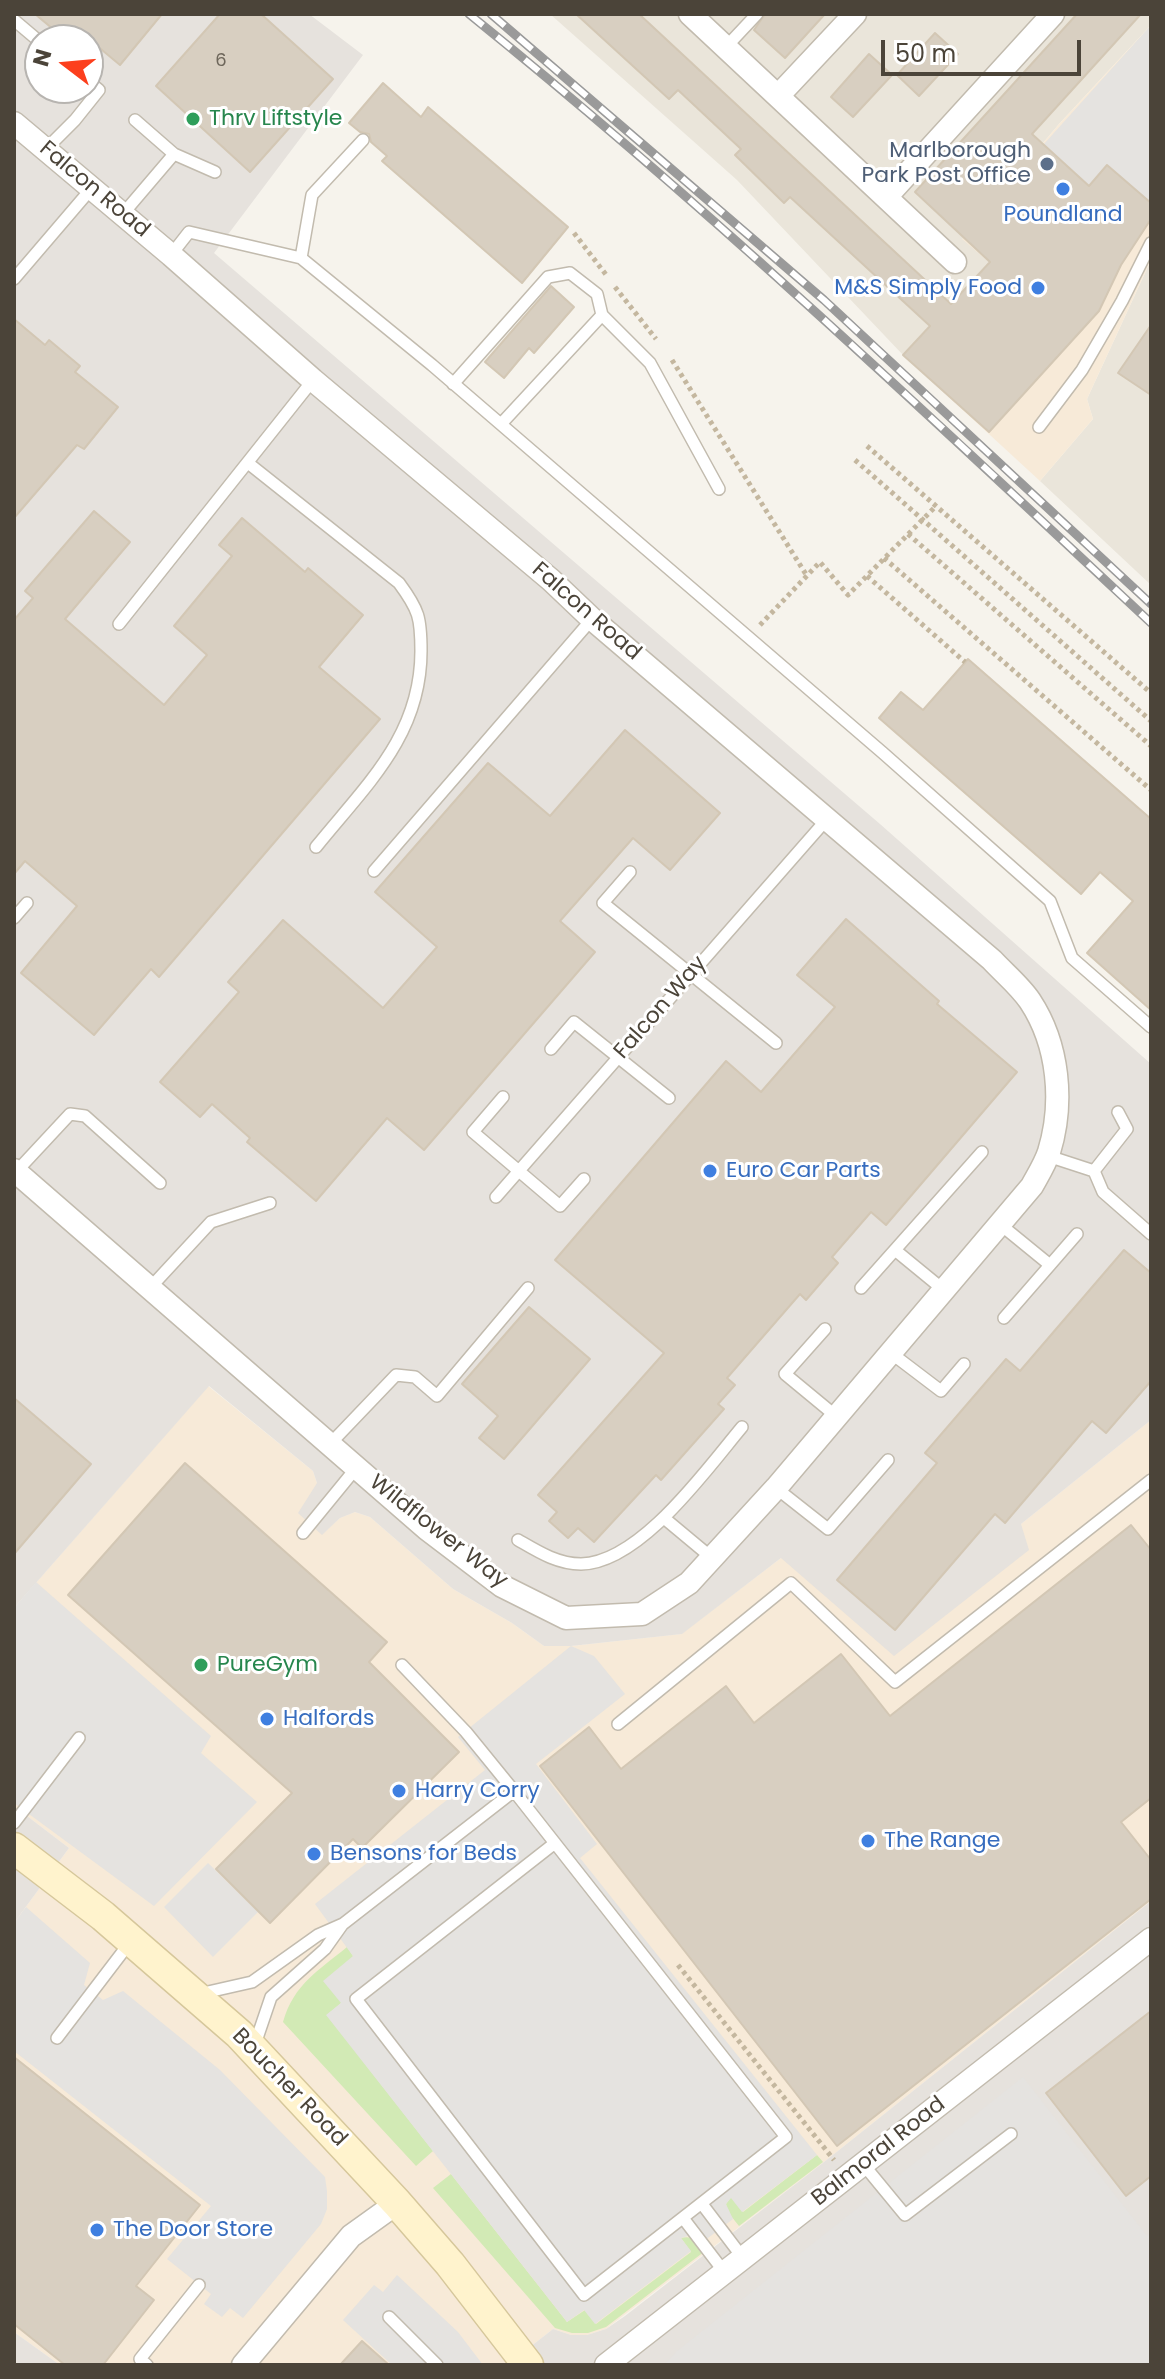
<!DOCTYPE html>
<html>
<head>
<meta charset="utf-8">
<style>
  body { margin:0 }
  #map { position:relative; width:1165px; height:2379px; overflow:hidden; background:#f6f3ec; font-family:Poppins,sans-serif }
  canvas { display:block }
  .frame { position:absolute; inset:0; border:16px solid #4b4439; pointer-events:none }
  .north { position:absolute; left:24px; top:24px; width:80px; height:80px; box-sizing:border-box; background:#fff; border:2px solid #b7b4b0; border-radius:50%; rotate:286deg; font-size:22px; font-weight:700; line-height:32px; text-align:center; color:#4b4439 }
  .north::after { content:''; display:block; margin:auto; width:28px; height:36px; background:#fc3f1d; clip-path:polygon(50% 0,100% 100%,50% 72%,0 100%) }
  .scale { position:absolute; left:881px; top:40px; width:200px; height:36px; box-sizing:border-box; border:4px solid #4b4439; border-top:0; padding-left:10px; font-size:24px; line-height:28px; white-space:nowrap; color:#4b4439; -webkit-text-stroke:6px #fff; paint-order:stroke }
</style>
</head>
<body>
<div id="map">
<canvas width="1165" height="2379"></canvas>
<div class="frame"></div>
<div class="north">N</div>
<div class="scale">50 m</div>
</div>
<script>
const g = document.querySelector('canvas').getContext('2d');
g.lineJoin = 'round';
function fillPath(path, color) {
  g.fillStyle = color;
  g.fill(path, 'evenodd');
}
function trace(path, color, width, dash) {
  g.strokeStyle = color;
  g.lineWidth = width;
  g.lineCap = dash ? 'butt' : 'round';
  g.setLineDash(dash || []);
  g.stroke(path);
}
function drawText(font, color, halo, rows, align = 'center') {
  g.font = font + ' Poppins,sans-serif';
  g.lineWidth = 6;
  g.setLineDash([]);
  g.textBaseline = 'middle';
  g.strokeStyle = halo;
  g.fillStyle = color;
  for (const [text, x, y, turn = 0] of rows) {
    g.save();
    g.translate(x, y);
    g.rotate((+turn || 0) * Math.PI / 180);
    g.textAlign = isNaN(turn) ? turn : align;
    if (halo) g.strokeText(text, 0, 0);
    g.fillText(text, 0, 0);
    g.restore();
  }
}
fillPath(new Path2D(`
  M550,14H1151V25L1059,124L963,238L990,262L903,355L737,180Z
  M1151,260V585L1040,481L1093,419L1087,399Z`), '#eae5da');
fillPath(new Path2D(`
  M1151,25V260L1087,399L1093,419L1040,481L903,355L990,263L962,239L1059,124Z
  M208,1386L313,1471L317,1483L322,1534L340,1518L355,1512L370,1517L453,1589L512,1623L544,1646H571L681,1634L781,1558L1021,1524L1151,1420V1901L824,2162L606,2329L587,2335H571L553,2329L507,2365H60L14,2332V1923L69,1848L14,1806V1608Z`), '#f7ead8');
fillPath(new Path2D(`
  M14,14H309L363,55L214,253L880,824L1151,1064V1420L1021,1524L1029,1550L894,1656L781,1558L682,1634L571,1646H544L512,1623L453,1589L370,1517L355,1512L340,1518L322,1535L298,1513L317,1483L313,1471L209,1386L14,1608ZM40,40H88V88H40Z
  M14,1806L69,1848L14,1923Z
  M1151,1901V2365H507L553,2329L571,2335H587L606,2329L625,2316L824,2162Z
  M14,2332L60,2365H14Z`), '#e6e2dd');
fillPath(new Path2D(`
  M347,1947L353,1956L341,2003L327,2015L433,2151L416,2166L283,2022C294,1984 318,1971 347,1947Z
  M817,2155L823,2162L739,2226L727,2211L726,2204L731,2197L743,2212Z
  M451,2174L567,2322L585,2310L596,2324L691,2252L681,2238C693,2235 698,2242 705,2251L606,2327L588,2333H572L555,2328L433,2188Z`), '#d2eab5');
fillPath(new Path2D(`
  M1151,25V203L1107,166L1089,186L1044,144Z
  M36,1582L211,1736L201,1753L257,1802L154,1906L14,1803V1608Z
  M571,1646L594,1656L625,1694L536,1764L597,1844L580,1858L817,2155L742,2212L731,2198L726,2204L733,2219L700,2244L688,2236L681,2238L691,2251L595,2324L584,2310L567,2322L326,2015L341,2003L323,1981L353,1956L315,1904L485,1770L458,1737Z
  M208,1863L258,1912L213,1957L164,1907Z
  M26,1907L90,1963L84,1985L103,2000L123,1991L220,2070L325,2177L327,2191V2209L321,2224L243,2318L230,2308L222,2317L204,2304L211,2294L167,2259L211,2206L14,2051V1923Z
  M1023,2077L1147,2236L1151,2233V2365H664L677,2351Z
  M397,2275L458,2332L483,2365H392L343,2320L374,2285L383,2292Z`), '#e5e3e0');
const building = new Path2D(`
  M35,14H162L120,65L90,40H66Z
  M220,14H261L333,79L250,172L156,86Z
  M576,14H639L951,304L990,262L915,192L1077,14H1141L1032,134L1089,186L1107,165L1151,203V219L1121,265L1099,311L989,432L903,355L930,326L790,197L784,203L735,155L741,149L678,90L669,99Z
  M765,14H825L785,58L754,30Z
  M935,33L958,54L919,96L897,75Z
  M869,54L892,75L853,117L831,97Z
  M383,83L421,117L428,107L568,227L522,283L382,161L387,156L371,142L369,134L360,132L349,123Z
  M551,286L574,307L534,353L529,348L504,378L485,362Z
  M14,319L45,345L49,340L80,366L75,372L118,407L84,449L77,445L14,518Z
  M1151,325V395L1118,373Z
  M94,511L130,542L65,619L164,705L207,655L174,626L232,556L219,545L242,518L305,572L308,568L363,615L319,667L380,719L159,977L151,969L94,1035L21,973L77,906L25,861L14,874V620L33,598L25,591Z
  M968,659L1151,819V1010L1087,953L1133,901L1100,872L1081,894L879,718L901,692L923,710Z
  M625,730L720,813L670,870L633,838L560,921L595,952L424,1150L387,1118L316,1201L247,1142L250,1138L212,1104L200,1117L160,1082L239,992L228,982L283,920L383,1008L437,947L375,892L488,763L550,816Z
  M846,919L939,1001L937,1004L1017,1072L886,1225L871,1212L832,1257L838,1263L806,1300L800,1294L727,1378L735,1385L718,1404L724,1409L661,1480L656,1475L594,1542L578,1528L568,1538L549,1521L557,1512L538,1495L664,1353L555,1260L726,1061L761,1092L835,1007L797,975Z
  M1124,1250L1151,1273V1381L1106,1433L1092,1421L1005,1523L995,1514L895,1630L837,1580L937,1463L925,1453L1006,1359L1020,1371Z
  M529,1307L590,1359L504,1459L479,1438L498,1416L462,1384Z
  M14,1398L91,1464L14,1554Z
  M185,1463L387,1642L369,1662L459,1752L362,1848L353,1839L270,1923L216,1869L292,1793L68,1595Z
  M1131,1525L1151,1550V1798L1121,1822L1151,1860V1899L837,2146L540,1766L589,1727L621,1769L726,1686L754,1723L841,1654L890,1716Z
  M1151,2011V2176L1126,2196L1046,2093Z
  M14,2057L200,2205L136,2286L154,2300L103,2365H65L14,2324Z
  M362,2341L389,2365H340Z`);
fillPath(building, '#d8cfc1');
trace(building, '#d3c7b4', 2);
const lane = new Path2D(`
  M14,20L40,42
  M726,47L757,14
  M135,120L174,154L215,172
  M45,150L75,120L99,90L88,81
  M122,215L174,154
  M171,255L189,232L301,258L432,365L883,753L1050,901L1072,958L1151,1027
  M301,258L312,195L363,140
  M14,279L91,189
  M602,315L650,363L719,489
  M453,384L548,277L570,273L597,294L602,315L501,424
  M1039,427L1082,370L1122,301L1151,243
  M248,463L399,583C419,610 421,618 421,651C421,736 366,785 316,847
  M119,624L313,380
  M374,871L592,619
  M630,872L603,903L776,1043
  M14,918L27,903
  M551,1049L574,1022L669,1098
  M503,1097L473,1132L560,1206L584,1179
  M1118,1112L1127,1129L1094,1171L1103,1192L1151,1234
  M1048,1156L1094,1171
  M16,1172L70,1114L85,1116L160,1183
  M496,1197L827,819
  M1001,1225L1050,1265
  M895,1250L945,1291
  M150,1288L211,1222L270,1203
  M861,1288L982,1152
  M1004,1318L1077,1234
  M825,1329L785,1374L837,1417
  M891,1353L941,1391L964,1364
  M330,1444L396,1375L415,1377L437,1396L528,1288
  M776,1488L828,1529L888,1460
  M664,1518L712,1558
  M303,1533L357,1467
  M518,1540C537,1551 557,1564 581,1564C640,1563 706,1470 742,1427
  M402,1665L466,1732L514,1791
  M618,1724L791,1583L895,1682L1151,1480
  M14,1823L79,1738
  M199,1994L252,1982L318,1935L343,1924L514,1791L786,2137L584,2295L356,1999L555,1843
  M57,2038L131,1941
  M254,2047L271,1997L325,1949L342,1925
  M863,2164L905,2215L1011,2134
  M702,2204L743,2258
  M683,2218L725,2273
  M389,2317L437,2365
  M147,2365L140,2359L199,2285`);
const street = new Path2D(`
  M690,14L955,262
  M778,96L855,14
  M14,123L171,255L313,380L551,580L592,619L992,960C1004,973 1020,986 1030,1001C1059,1045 1064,1103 1049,1152C1045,1164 1038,1175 1032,1186L776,1488L689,1583L642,1614L566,1618L502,1586L427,1529L14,1170
  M886,197L1053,14
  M243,2365L351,2236L397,2203
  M606,2365L1151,1939`);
const secondary = new Path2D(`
  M14,1848L103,1916L239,2034L397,2203L450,2264L528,2365`);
trace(lane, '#c2bbae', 14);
trace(street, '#c2bbae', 25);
trace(secondary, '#d6c79b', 33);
trace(new Path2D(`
  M574,233L607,276
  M615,287L656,339
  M672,360L807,576
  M867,446L1151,693
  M855,460L1151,721
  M908,534L1151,746
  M884,558L1151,790
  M867,576L965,662
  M760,625L820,562L848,595L936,506
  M678,1965L834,2160`), '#c4b79f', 5, [4, 4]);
trace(lane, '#fff', 11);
trace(street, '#fff', 22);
trace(secondary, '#fff3cd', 30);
const rail = new Path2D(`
  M469,14C706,205 929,415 1151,623
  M491,14L824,300L1151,604`);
trace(rail, '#9a9a9a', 9);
trace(rail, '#fff', 6, [18]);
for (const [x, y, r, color] of [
  [193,119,8,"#2e9e5b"],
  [1047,164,8,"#5c6f8a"],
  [1063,189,8,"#3f7fe0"],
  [1038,288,8,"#3f7fe0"],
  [710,1171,8,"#3f7fe0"],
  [201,1665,8,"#2e9e5b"],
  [267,1719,8,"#3f7fe0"],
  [399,1791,8,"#3f7fe0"],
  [868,1841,8,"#3f7fe0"],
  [314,1854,8,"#3f7fe0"],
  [97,2230,8,"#3f7fe0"]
]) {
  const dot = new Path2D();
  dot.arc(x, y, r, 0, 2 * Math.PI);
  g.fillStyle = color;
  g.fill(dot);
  trace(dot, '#fff', 3);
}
drawText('18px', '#6e675b', null, [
  ["6",221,61]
]);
drawText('22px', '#27864d', '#fff', [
  ["Thrv Liftstyle",209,119],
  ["PureGym",217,1665]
], 'left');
drawText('22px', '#4e5e75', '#fff', [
  ["Marlborough",1031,151],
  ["Park Post Office",1031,176]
], 'right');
drawText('22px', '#4b4439', '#fff', [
  ["Falcon Road",94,190,40],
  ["Falcon Road",586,612,41],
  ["Falcon Way",661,1008,-49],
  ["Wildflower Way",438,1532,38],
  ["Boucher Road",289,2088,46],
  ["Balmoral Road",879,2152,-38]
]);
drawText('22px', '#366cbe', '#fff', [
  ["Poundland",1063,215,"center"],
  ["M&S Simply Food",1022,288,"right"],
  ["Euro Car Parts",726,1171],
  ["Halfords",283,1719],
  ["Harry Corry",415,1791],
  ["The Range",884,1841],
  ["Bensons for Beds",330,1854],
  ["The Door Store",113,2230]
], 'left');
</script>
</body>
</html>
